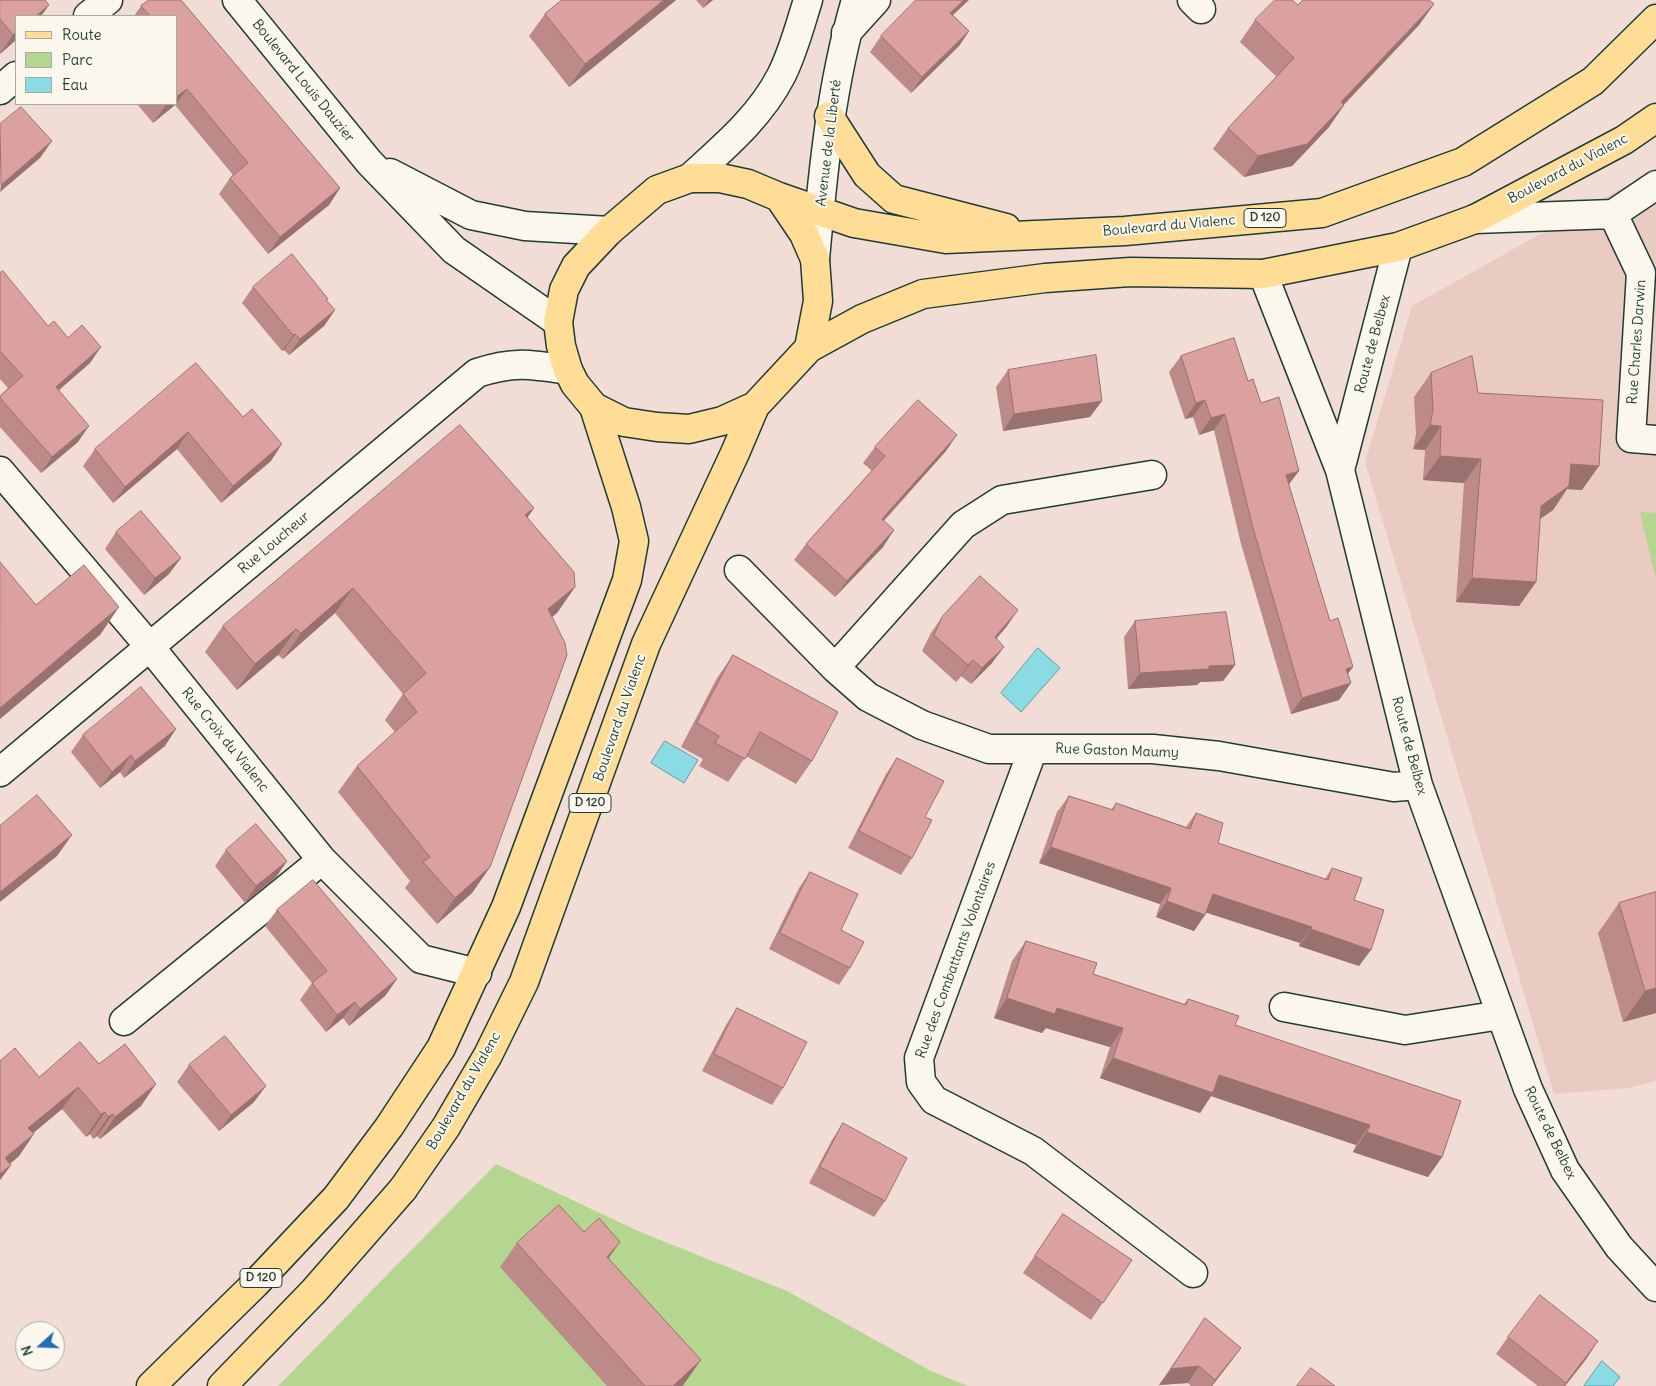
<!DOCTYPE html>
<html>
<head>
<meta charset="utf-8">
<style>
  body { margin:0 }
  #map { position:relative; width:1656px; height:1386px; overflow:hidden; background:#f1ddd5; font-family:Delius,sans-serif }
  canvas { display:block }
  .legend { position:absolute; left:15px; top:15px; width:162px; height:90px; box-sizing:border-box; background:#fbf7ec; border:1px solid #a3ada2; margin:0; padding:6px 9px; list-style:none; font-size:15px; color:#1f3d34 }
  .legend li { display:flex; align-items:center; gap:10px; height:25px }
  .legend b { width:25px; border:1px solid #a3ada2 }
  .north { position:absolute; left:15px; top:1321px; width:50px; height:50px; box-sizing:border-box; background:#fbf7ec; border:1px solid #a3ada2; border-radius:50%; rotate:250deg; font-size:14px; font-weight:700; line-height:20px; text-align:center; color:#1f3d34 }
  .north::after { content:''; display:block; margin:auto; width:18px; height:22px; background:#1f6fb2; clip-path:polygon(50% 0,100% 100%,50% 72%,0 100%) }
</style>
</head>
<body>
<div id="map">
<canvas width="1656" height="1386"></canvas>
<ul class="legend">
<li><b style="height:6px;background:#ffdd96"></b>Route</li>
<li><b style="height:14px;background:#b5d690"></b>Parc</li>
<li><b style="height:14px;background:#8bdbe5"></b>Eau</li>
</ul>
<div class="north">N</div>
</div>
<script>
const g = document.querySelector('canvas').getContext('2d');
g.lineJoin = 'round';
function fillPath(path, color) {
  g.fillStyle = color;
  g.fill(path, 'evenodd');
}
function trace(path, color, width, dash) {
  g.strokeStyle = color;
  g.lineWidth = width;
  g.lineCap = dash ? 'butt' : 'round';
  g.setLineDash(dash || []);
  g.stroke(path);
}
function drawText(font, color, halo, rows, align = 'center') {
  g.font = font + ' Delius,sans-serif';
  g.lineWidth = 4;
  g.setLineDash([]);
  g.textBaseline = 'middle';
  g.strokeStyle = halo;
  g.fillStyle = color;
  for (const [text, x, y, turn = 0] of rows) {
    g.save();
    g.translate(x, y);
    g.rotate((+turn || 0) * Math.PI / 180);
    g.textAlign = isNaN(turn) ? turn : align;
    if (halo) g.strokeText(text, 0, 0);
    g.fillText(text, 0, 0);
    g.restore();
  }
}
fillPath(new Path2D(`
  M1656,169V1081L1629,1088L1554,1094L1365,462L1412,306Z`), '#eacbc4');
fillPath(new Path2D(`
  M1640,512L1656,513V580Z
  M496,1164L638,1231L787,1291L931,1371L968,1386H278Z`), '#b5d690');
const water = new Path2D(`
  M1038,648L1060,668L1021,712L1001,693Z
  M665,741L698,760L684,783L651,763Z
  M1602,1361L1620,1377L1613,1386H1584Z`);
fillPath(water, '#8bdbe5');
trace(water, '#609c9e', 1);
const street = new Path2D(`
  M1192,0L1201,9
  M88,16L108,0
  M846,33L876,0
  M0,90L16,76
  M1613,214L1641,273L1631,438L1656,440
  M1613,214L1656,185
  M1475,219L1613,214
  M1263,274L1340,470L1418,785L1528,1089L1565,1170L1619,1247L1656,1287
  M1340,470L1398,247
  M0,471L150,647L322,860L421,959L477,973
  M739,570L835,668L868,697L922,725L989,749H1153L1219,756L1394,787L1418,785
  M835,668L963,525L1002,500L1152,475
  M1033,749L919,1058L921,1082L934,1100L1033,1151L1193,1273
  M0,772L477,373C514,361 530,364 568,370
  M1284,1007L1405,1030L1501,1015
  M124,1021L322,860`);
const secondary = new Path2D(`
  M237,0L369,162L454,250L558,322
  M390,173L471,215L525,226L609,231
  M690,178C724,147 760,117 781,76C793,53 800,25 808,0
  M815,259C823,171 831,85 856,0`);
const primary = new Path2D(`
  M829,116L867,175L894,199L1006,228
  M779,197L804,234L815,259L818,301L809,348L755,406L722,421L689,429L657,427L624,422L594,407L575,384L568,370L561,346L558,322L564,290L576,266L609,231L657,190L690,178H720L748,184L779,197L854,223L946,239L1125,231L1322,213L1463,162L1593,81L1656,19
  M809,348L862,319L923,294L1045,278L1130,272L1263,274L1398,247L1475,219L1624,140L1656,118
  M403,1189L446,1127L488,1055L524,982L646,644L735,453L755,406
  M151,1386L255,1284L336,1198L389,1127L441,1048L506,907L627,580L634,541L626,507L594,407`);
const highway = new Path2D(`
  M222,1386L314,1291L403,1189`);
trace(street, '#1f3d34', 31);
trace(secondary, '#1f3d34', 31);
trace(primary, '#1f3d34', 31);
trace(highway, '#1f3d34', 31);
trace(street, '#fbf7ec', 28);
trace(secondary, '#fbf7ec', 28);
trace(primary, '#ffdd96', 28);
trace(highway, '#ffdd96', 28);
fillPath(new Path2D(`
  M0,0L49,5L41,16H16V40L0,54Z
  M149,0H181L340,188L329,205L268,254L219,194L230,178L233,175L175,105L153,123L137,104H176V16H134L141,6Z
  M676,0L569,87L529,36L545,14Z
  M696,0H713L703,8Z
  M1434,4L1419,25L1344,105L1329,127L1292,166L1244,177L1213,149L1228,128L1277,77L1240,42L1255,20L1298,5Z
  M953,15L969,31L959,46L911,93L870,52L881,36Z
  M0,273L48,326L68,338L90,363L59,390L78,442L41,473L0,427V396L8,388L0,379Z
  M253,287L327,301L335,310L324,326L289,355L284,350L282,351L242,303Z
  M1181,356L1248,381L1289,485L1330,621L1353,667L1348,673L1351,683L1339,700L1291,714L1241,544L1214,430L1199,435L1193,417L1185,419L1169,372Z
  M1008,370L1090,417L1003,431L996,387Z
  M1431,373L1478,393L1582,490L1567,489L1553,510L1540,519L1536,582L1519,606L1456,602L1464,483L1423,480L1425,450L1413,449L1416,434L1414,397Z
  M243,417L271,461L221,503L177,449L113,503L83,466L95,449Z
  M875,447L946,451L884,521L894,530L883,547L835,597L794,560L806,544L872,471L863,463Z
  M534,508L527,518L575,587L557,613L552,617L490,867L472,893L437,924L405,888L410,881L338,792L357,766L395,732L385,720L403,694L335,613L283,659L278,655L237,690L205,652L223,626Z
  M116,532L169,574L144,595L105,549Z
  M942,617L1007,626L996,639L992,663L971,684L961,676L956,682L922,651L931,633Z
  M1135,621L1235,665L1223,681L1200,682L1197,685L1128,689L1124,637Z
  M733,655L812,761L796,784L746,756L728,782L699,766L703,759L681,747L717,678Z
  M83,735L165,746L124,778L120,772L100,788L71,752Z
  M897,758L925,817L912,858L901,875L848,848L886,774Z
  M1069,796L1111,810L1116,803L1186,827L1196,813L1218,843L1325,879L1332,868L1354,900L1359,966L1299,946L1300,943L1206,912L1194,931L1156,917L1160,904L1039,863L1057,812Z
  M226,850L287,861L276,877L245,903L215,866Z
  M810,872L841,930L850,968L839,985L769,949L799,888Z
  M1656,892V1013L1623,1022L1598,933L1619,903Z
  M277,910L397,979L385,996L349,1026L343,1018L326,1032L300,1000L312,983L265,926Z
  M1026,941L1093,974L1184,1004L1188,999L1235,1025L1442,1157L1428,1177L1353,1152L1356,1145L1211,1096L1200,1113L1100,1078L1110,1047L1046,1028L1042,1033L994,1018L1012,961Z
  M737,1008L783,1088L772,1105L702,1071L726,1025Z
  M0,1061L39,1077L99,1064L141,1106L100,1139L97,1136L93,1139L90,1134L86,1137L62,1109L33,1133L19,1156L10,1164L11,1165L0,1180Z
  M189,1065L254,1102L219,1131L177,1082Z
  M843,1123L885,1201L874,1217L809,1183L832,1140Z
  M1063,1214L1132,1260L1091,1320L1023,1273Z
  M517,1243L609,1258L684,1384L682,1386H607L500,1267Z
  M1205,1318L1241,1348L1229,1364L1212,1386H1191L1188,1383L1159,1385Z
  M1508,1337L1587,1358L1565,1386H1538L1496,1354Z`), '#bc8a88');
fillPath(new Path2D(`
  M664,0H676L569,87L585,64Z
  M709,0H713L703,8Z
  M964,0H969L939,28L950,13Z
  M1434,4L1419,25L1326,123L1341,102Z
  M49,5L41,16H36Z
  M969,31L959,46L911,93L922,77Z
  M16,32V40L0,54L13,35Z
  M187,89L176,104V97Z
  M168,104H176L153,123L165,106Z
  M1344,105L1329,127L1292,166L1244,177L1258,156Z
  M52,141L40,158L0,192L1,185Z
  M340,188L329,205L268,254L280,237Z
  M335,310L324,326L289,355L300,339Z
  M295,334L284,350L282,351L293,335Z
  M101,347L90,363L44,403L56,387Z
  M1205,400L1193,417L1185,419L1196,403Z
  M1102,401L1090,417L1003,431L1014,414Z
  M1225,414L1214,430L1199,435L1211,418Z
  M1430,425L1441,426L1425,450L1413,449Z
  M89,426L78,442L41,473L52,457Z
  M188,432L177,449L113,503L125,487Z
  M957,435L946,451L870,535L882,519Z
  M282,444L271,461L221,503L233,486Z
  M1440,456L1481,459L1464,483L1423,480Z
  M1571,464L1599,466L1582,490L1567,489L1553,510L1524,530Z
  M1299,471L1287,487L1286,475Z
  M534,508L516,534L525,515Z
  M894,530L883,547L835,597L847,581Z
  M181,558L169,574L144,595L155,578Z
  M1472,578L1536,582L1519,606L1456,602Z
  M575,587L557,613L530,635L548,609Z
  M353,588L335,613L283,659L301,633Z
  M119,607L100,635L0,719V708Z
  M1018,610L1007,626L983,654L995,637Z
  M296,629L278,655L237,690L255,664Z
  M1004,647L992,663L971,684L982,668Z
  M973,660L961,676L956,682L968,665Z
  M1235,665L1223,681L1200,682L1197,685L1128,689L1140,673L1209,666Z
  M1353,667L1341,683L1346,669Z
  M1351,683L1339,700L1291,714L1302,698Z
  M176,729L165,746L124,778L135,761Z
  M131,755L120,772L100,788L112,772Z
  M72,835L57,856L0,902V892Z
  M1051,847L1171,888L1160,904L1039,863Z
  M287,861L276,877L245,903L256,886Z
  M490,867L472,893L437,924L455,898Z
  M1213,894L1312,927L1300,943L1201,911Z
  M1167,901L1205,915L1194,931L1156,917Z
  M1311,929L1371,950L1359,966L1299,946Z
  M397,979L385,996L349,1026L360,1009Z
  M1656,988V1013L1623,1022L1645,991Z
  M1007,998L1057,1008L1123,1028L1110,1047L1046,1028L1042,1033L994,1018Z
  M355,1002L343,1018L326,1032L337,1015Z
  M1113,1058L1219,1075L1370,1125L1356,1145L1211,1096L1200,1113L1100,1078Z
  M156,1084L141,1106L100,1139L115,1117Z
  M266,1086L254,1102L219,1131L231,1115Z
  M78,1087L62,1109L13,1150L28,1128Z
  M105,1112L90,1134L86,1137L101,1114Z
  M113,1114L97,1136L93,1139L108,1117Z
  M1367,1132L1442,1157L1428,1177L1353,1152Z
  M34,1134L19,1156L0,1172L5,1158Z
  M11,1165L0,1180V1174Z
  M620,1242L603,1266L607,1257Z
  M1598,1341L1587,1358L1565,1386H1564Z
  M1241,1348L1229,1364L1212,1386H1211Z
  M701,1360L684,1384L682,1386H673Z
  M1199,1366L1188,1383L1159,1385L1171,1369Z`), '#99716f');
const building = new Path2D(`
  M0,0H45L49,5L36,16H16V32L13,35L0,19Z
  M149,0H181L340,188L280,237L230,178L248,163L187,89L176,97V16H150L141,6Z
  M562,0H664L585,64L545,14Z
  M916,0H964L950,13L969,31L922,77L881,36Z
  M1275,0H1292L1298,5L1303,0H1429L1434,4L1341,102L1344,105L1307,144L1258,156L1228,128L1294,58L1255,20Z
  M21,107L52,141L1,185L0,124Z
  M292,254L328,299L326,300L335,310L300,339L295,334L293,335L253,287Z
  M3,271L48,326L54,321L68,338L82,325L101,347L56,387L89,426L52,457L0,398V396L23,376L0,351V273Z
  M1234,338L1248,381L1253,379L1261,403L1279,397L1299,471L1286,475L1330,621L1338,618L1353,667L1346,669L1351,683L1302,698L1253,528L1225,414L1211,418L1205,400L1196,403L1181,356Z
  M1096,355L1102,401L1014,414L1008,370Z
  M1472,356L1478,393L1603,400L1599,466L1571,464L1569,486L1541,506L1536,582L1472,578L1481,459L1440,456L1441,426L1430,425L1433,410L1431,373Z
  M196,363L243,417L252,409L282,444L233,486L188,432L125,487L95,449Z
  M918,400L957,435L882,519L894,530L847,581L806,544L885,456L875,447Z
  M460,425L534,508L525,515L574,572L575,587L548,609L565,643L567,655L490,867L455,898L423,862L430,857L357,766L417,712L403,694L426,673L353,588L301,633L296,629L255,664L223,626Z
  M141,511L181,558L155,578L116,532Z
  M0,562L36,605L84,565L119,607L0,708Z
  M980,576L1018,610L995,637L1004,647L982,668L973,660L968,665L934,635L942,617Z
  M1226,612L1235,665L1209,666V669L1140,673L1135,621Z
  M733,655L838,712L812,761L760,732L745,759L715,743L719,736L697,723Z
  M141,687L176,729L135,761L131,755L112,772L83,735Z
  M897,758L944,781L925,817L932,820L912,858L859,831Z
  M37,795L72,835L0,892V826Z
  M1069,796L1113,810L1116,803L1190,829L1196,813L1223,823L1218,843L1328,880L1332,868L1362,878L1354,900L1384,910L1371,950L1311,929L1312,927L1213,894L1205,915L1167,901L1171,888L1051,847Z
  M256,824L287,861L256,886L226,850Z
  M810,872L858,894L841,930L864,942L850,968L780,933Z
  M313,880L397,979L360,1009L355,1002L337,1015L312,983L327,971L277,910Z
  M1656,892V988L1645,991L1619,903Z
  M1026,941L1097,963L1093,974L1186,1005L1188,999L1239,1016L1235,1025L1461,1101L1442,1157L1367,1132L1370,1125L1219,1075L1213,1093L1113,1058L1123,1028L1057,1008L1055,1014L1007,998Z
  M737,1008L807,1042L783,1088L714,1054Z
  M225,1036L266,1086L231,1115L189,1065Z
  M80,1042L99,1064L125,1044L156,1084L115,1117L113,1114L108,1117L105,1112L101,1114L78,1087L28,1128L34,1134L5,1158L11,1165L0,1174V1061L15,1048L39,1077Z
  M843,1123L907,1158L885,1201L820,1167Z
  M559,1205L584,1232L599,1218L620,1242L607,1257L701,1360L673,1386H645L517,1243Z
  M1063,1214L1132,1260L1103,1303L1035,1256Z
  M1540,1295L1598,1341L1566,1383L1508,1337Z
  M1205,1318L1241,1348L1215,1380L1199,1366L1171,1369Z
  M1311,1368L1335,1386H1297Z`);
fillPath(building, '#dba19e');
trace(building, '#99716f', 1);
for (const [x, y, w] of [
  [1265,218,42],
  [590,803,42],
  [261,1278,42]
]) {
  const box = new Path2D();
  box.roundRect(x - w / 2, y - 9.5, w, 19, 4);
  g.fillStyle = '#fbf7ec';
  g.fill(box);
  trace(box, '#1f3d34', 1);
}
drawText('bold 12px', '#1f3d34', null, [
  ["D 120",1265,218],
  ["D 120",590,803],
  ["D 120",261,1278]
]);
drawText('14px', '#1f3d34', '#fbf7ec', [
  ["Boulevard Louis Dauzier",303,81,51],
  ["Avenue de la Liberté",829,143,-83],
  ["Boulevard du Vialenc",1568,169,-28],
  ["Boulevard du Vialenc",1169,226,-5],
  ["Rue Charles Darwin",1637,342,-86],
  ["Route de Belbex",1373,344,-75],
  ["Rue Loucheur",274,543,-40],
  ["Boulevard du Vialenc",620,718,-71],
  ["Rue Croix du Vialenc",225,740,51],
  ["Route de Belbex",1409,746,75],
  ["Rue Gaston Maumy",1117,751,2],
  ["Rue des Combattants Volontaires",956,960,-70],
  ["Boulevard du Vialenc",464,1091,-60],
  ["Route de Belbex",1550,1133,64]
]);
</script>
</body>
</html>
